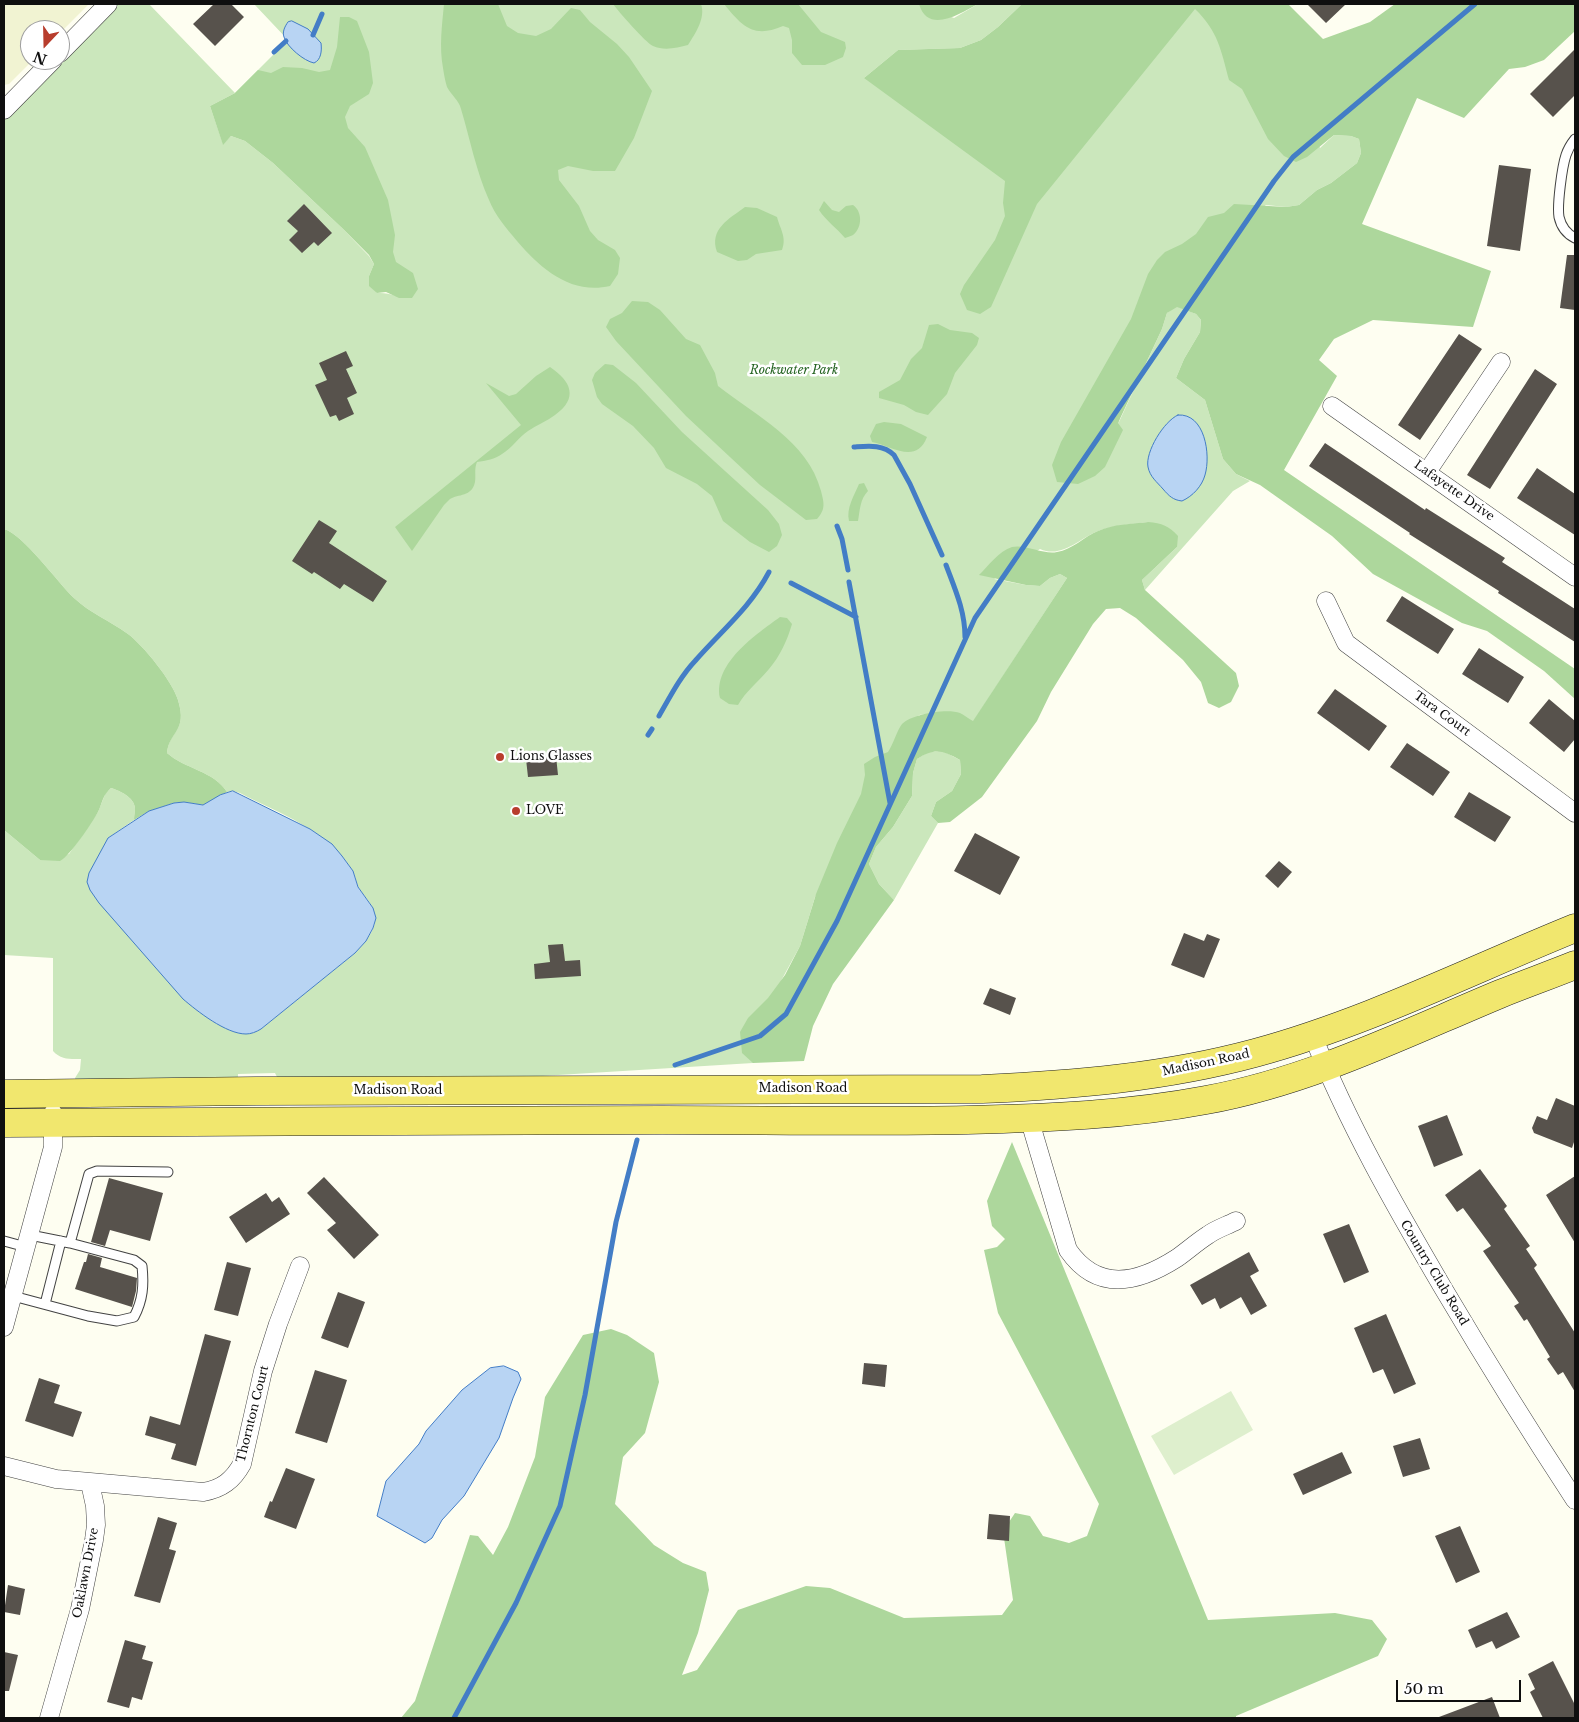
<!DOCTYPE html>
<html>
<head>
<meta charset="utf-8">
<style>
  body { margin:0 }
  #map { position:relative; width:1579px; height:1722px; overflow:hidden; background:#fefef1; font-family:"Libre Baskerville",serif }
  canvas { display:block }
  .frame { position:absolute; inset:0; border:5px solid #0f0f0f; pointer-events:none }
  .north { position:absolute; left:20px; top:20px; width:50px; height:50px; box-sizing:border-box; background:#fff; border:1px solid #9f9f9f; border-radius:50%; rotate:201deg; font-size:14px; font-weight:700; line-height:20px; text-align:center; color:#0f0f0f }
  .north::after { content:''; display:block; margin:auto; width:18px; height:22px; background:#b83d2d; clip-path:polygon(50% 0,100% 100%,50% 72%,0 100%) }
  .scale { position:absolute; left:1396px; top:1680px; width:125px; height:22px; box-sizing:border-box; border:2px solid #0f0f0f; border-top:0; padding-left:6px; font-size:15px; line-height:18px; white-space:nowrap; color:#0f0f0f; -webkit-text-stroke:4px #fff; paint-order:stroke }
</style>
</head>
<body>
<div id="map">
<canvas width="1579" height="1722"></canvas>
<div class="frame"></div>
<div class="north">N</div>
<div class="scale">50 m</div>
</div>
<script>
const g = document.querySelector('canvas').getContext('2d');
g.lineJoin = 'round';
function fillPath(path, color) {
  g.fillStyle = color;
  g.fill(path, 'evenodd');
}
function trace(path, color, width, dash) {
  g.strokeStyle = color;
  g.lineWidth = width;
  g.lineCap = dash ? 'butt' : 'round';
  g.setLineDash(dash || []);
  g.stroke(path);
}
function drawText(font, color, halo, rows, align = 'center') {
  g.font = font + ' "Libre Baskerville",serif';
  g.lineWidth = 5;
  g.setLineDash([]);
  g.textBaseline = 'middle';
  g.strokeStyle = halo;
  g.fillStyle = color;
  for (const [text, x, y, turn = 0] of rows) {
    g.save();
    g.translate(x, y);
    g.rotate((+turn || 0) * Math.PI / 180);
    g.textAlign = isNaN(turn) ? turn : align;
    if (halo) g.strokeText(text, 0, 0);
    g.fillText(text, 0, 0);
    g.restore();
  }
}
fillPath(new Path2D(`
  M4,4H89L60,33V30H30V60H33L9,84L4,85Z`), '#f1f3d2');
fillPath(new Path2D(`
  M116,4H149L235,93L288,40L254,4H919L954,18L978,4H1022L998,27L981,40L960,48L898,50L864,78L1169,4H1281L1320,148L1334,135L1351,136L1359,139L1361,153L1357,163L1331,183L1317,190L1299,205L1286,207L1266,205L1162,288L1118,424L1162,329L1167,313L1176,306L1196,314L1201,320L1200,332L1184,359L1176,378L1205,400L1223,459L1236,474L1250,481L1233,491L1145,590L1142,580L1177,547L1148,522C1132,524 1117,525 1101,530C1080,537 1063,559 1040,549L994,579L1026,585L1040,586L1050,578L1060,574L1067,578L973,722C952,708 943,712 919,715L815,897L800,946L782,979L753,1063L444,1082L277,1077L275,1073L238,1074V1078L76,1082L75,1078L80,1070L81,1059C70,1059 61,1060 53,1051V958L4,955V830L40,860L69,854L98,812L106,792L111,788C120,791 134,797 135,808C135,811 134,816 134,820L108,838L226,1028C241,1034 246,1036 261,1029L355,953C366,941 382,925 372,907C369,900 363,895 359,888C356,883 356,876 352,870C328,830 280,814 240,793L233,791L227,792C214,771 185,769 167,753C169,730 188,732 178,700C173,682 143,645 128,634C110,621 90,613 74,598C57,582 24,535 4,529V120ZM235,93L411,298C397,298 390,292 377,293L369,276L374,264L369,256L342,228L273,163L245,141L231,136L223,144L210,106Z
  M943,751L960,760L961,774L952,791L936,802L931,816L938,823L894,900L879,884L869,864L876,847L893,827L912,796L913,773L917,759L928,752Z`), '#cbe7bc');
fillPath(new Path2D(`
  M444,4H498L507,26L518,33L536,36L551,29L571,8L580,10L590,22L617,44L629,57L652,91L634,138L615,171H593L568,166L558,170L559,180L579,206L590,231L598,240L615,250L620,258L618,274L610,286C571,295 541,269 517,241C506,228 495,215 489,200C476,171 470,139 461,109C459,100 451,95 447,87C445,81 444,74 443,68C439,47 442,25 444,4Z
  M613,4H701C706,18 695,34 688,45C677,48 664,51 653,46C645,42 619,12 613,4Z
  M724,4H798L821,32L845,42L846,48L843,57L825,65H802L792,53V40L789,28L783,26C753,39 742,26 724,4Z
  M919,4H978C961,13 928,35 919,4Z
  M1022,4H1288L1323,39L1370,22L1395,4H1575V31L1544,60L1525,67L1509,69L1464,118L1417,98L1362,224L1491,271L1473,327L1373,320L1334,339L1319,360L1337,376L1284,470L1575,669V699L1544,671L1487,631L1462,623L1373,574L1332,536L1260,485L1236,474L1223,459L1205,400L1176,378L1184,359L1200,332L1201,320L1196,314L1177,307L1167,313L1162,329L1118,423L1123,430L1105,467L1095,476L1078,484L1057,482L1052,465L1061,442L1131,319L1148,274L1157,260L1165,252L1182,244L1196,234L1208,217L1224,213L1234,204L1286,207L1299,205L1317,190L1331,183L1357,163L1361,153L1359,139L1351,136L1334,135L1307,157L1296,162L1284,156L1268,139L1242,89L1229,80C1221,50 1218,31 1195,9L1037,204L991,307L980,314L967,310L960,294L964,285L995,240L1005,216L1003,203L1005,181L864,78L898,50L960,48L981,40L998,27Z
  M340,17H349L357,21L369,52L373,83L369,94L350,106L345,117L348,128L365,147L388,200L395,235L393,252L396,262L413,273L418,289L412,298H399L386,292L377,293L369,286V276L374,264L369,255L342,228L273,163L245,141L231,136L223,145L210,106L235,93L258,70L271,73L283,67L302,68L319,72L330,70L337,47Z
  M824,201L832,210L839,212L846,206L853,205C862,211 863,227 853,235C851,236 848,237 845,238C837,228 826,221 819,210Z
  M745,207L757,208L777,217C780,229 787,237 782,250L756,254L747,260L738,261L717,252C709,229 729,219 745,207Z
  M632,301L648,302L660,310L686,339L700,345L715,373L718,386C756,416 808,441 821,491C824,503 826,509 817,519L806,520L760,485L686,416L616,341L606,327L610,319L622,313Z
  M938,324L950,330L972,333L979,338L977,345L955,373L947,394L928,415L916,412L904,405L879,398V392L900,380L911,359L922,348L929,325Z
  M605,364L613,365L636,383L682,432L768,510L779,524L782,535L777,546L769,552L750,542L723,521L712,496L697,484L666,468L654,448L633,426L602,404L597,397L592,380L595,373Z
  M550,367C571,381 579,398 555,415C547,421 537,425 528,431C519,437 512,448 502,454C495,459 486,461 477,462C474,469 476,475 475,482C472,497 458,494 450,499C448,501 446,503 444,505L412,551L395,527L521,425L486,383L509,396L516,394L536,376Z
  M884,422L901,424L927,437C916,465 892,446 872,442L870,436L876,424Z
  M864,483L868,491C860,499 860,510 858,521H849C846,508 854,496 859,484Z
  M1148,522C1162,523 1169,526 1178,536L1177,547L1142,580L1145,590L1236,673L1239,686L1231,702L1219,708L1208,703L1201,682L1183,660L1136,618L1120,608L1106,609L1093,624L1051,692L1037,721L982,797L950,822L938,823L931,816L936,802L952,791L961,774L960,760C942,750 935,748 917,759L913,773L912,796L893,827L876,847L869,864L879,884L894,900L833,984L813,1026L804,1061L753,1063L742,1053L740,1032L748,1018L768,998L785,975L800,946L816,894L837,843L861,794L865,775L864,764L875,757L888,752C893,745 897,730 902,724C912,714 947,708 960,713C964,715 969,719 973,721L1067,578L1060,574L1050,578L1040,586L1026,585L979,575C988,566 999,551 1012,547C1026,544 1044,555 1057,552C1072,550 1085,536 1098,531C1114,524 1131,524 1148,522Z
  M4,529C24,535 57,582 74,598C90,613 110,621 128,634C143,645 173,682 178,700C188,732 169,731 167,753C185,769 214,771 227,792L203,805L184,802L174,803L149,811L134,820C134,816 135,811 135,808C134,797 120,791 111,788C103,794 102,804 98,812C92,823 70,856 60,861L40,860L4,830Z
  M780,617L787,618L792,624C787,641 780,656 769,669C758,682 746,691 738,705L729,704L720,698C713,663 757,634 780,617Z
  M1012,1142L1208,1620L1335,1613L1372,1620L1387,1639L1378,1656L1236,1716V1718H401L415,1701L470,1535L478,1536L493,1555L508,1527L535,1457L545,1397L583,1335L611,1329L627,1335L654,1353L659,1382L645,1433L623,1457L615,1504L654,1545L683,1563L706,1572L709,1590L698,1633L682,1675L697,1670L738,1610L806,1586L830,1588L904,1618L1002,1615L1013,1600L1003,1531L1015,1513L1030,1516L1043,1536L1069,1543L1087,1536L1099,1504L998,1313L984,1250L997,1247L1005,1239L992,1226L987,1201Z`), '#add79c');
fillPath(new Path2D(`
  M1231,1391L1253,1430L1174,1475L1151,1436Z`), '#deefcd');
const water = new Path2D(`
  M292,21L308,29L321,43C322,51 321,60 314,63C304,61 287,47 284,37C282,32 285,26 288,22Z
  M1178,415C1205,413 1211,455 1205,475C1202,486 1193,496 1182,501C1173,500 1169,496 1163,489C1157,482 1150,477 1148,467C1145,452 1164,421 1178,415Z
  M233,791L310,829L332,844L342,856L353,871L358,887L373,908L376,918L373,928L366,941L355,953L261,1029C256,1032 251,1034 246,1034C226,1034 197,1011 183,999L99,903L90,890L87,882L89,873L108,838L149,811L174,803L184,802L203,805L220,795Z
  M504,1366L518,1372L521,1379L513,1398L499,1438L464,1496L442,1520L432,1538L425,1543L377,1516L386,1481L419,1444L426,1431L462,1390L490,1368Z`);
fillPath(water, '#b8d4f3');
trace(water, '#437dc6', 1);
trace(new Path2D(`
  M313,35L322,14
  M274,52L286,41
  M854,447C868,446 883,444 894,455L910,484L942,555
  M837,526L842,539L848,570
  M946,565C955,589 965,611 965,637
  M849,582L890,803
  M791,583L856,617
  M659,716C670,697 680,677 695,661C721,631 750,608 769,572
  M648,735L652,729
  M675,1065L760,1036L786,1014L837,921L975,618L1274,181L1293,157L1475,4
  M454,1718L516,1603L560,1506L585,1395L616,1222L637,1140`), '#437dc6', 5);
fillPath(new Path2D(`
  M214,4H231L244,17L215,46L193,24Z
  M1307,4H1346L1326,23Z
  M1575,49V95L1553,117L1530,94Z
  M1499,165L1531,169L1520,251L1487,246Z
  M304,204L332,233L318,246L314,242L302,253L289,240L298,231L287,221Z
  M1567,255H1575V310L1560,308Z
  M1459,334L1482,349L1420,440L1398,425Z
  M346,351L353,366L346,369L357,393L347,398L354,414L339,421L336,415L330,417L315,385L327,380L319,363Z
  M1535,369L1557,384L1490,489L1467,475Z
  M1325,443L1425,510L1426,508L1505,558L1502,562L1575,609V642L1498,593L1499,591L1409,534L1410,533L1309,466Z
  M1537,468L1575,494V535L1517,498Z
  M319,520L337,531L329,543L387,581L373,602L344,584L340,589L314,572L312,574L292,561Z
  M1402,596L1454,629L1438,654L1386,621Z
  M1479,648L1524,677L1508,703L1462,674Z
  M1335,689L1387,726L1369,751L1317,713Z
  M1549,699L1575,721V739L1564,752L1529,723Z
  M1407,743L1450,772L1433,796L1390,767Z
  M556,756L558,775L528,777L526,759Z
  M1469,792L1511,817L1495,842L1454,817Z
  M975,833L1020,857L1000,895L954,871Z
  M1279,861L1292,872L1278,888L1265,876Z
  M1184,933L1204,941L1207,934L1220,939L1204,978L1171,965Z
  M563,944L565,961L580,960L581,976L535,979L534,964L550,962L548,945Z
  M990,988L1016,998L1010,1015L983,1004Z
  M1556,1098L1575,1106V1139L1572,1148L1534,1133L1532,1128L1537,1116L1547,1120Z
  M1447,1115L1463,1155L1434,1167L1418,1126Z
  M1480,1169L1507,1206L1504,1209L1530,1246L1526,1249L1537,1265L1534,1268L1575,1333V1392L1563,1372L1558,1375L1547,1359L1550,1357L1527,1319L1524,1321L1514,1306L1519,1303L1483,1251L1491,1246L1463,1208L1457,1212L1445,1195Z
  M1575,1176V1243L1546,1195Z
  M324,1177L379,1235L354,1259L327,1230L336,1223L307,1193Z
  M109,1178L163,1193L150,1241L110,1230L105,1246L91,1242Z
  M266,1193L272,1202L279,1197L290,1214L246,1243L229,1217Z
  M1349,1224L1369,1272L1344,1283L1323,1234Z
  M1249,1252L1259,1271L1250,1276L1267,1306L1251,1315L1241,1297L1220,1309L1215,1298L1202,1305L1190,1285Z
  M88,1254L102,1258L100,1267L137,1278L136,1291L132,1307L75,1289L84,1262H86Z
  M227,1262L251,1268L238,1316L214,1310Z
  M338,1292L365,1302L348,1348L321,1338Z
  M1386,1314L1416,1384L1394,1394L1383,1369L1373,1373L1354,1328Z
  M205,1334L231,1341L196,1466L171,1459L176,1444L145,1435L150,1416L180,1425Z
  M864,1363L887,1365L885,1387L862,1384Z
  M315,1370L347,1380L327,1443L295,1433Z
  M39,1378L60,1385L54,1403L82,1412L73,1437L25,1421Z
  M1420,1438L1430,1469L1403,1477L1393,1446Z
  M1342,1452L1352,1473L1303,1495L1293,1474Z
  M286,1468L315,1479L296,1529L264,1517L270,1501L272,1502Z
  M989,1514L1010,1516L1009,1541L987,1539Z
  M158,1517L177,1523L169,1549L176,1551L160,1603L134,1596Z
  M1460,1526L1480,1572L1456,1583L1435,1536Z
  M8,1585L25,1589L20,1615L4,1612Z
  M1507,1612L1520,1637L1496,1649L1492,1641L1476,1648L1468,1630Z
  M125,1640L146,1646L142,1659L153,1662L142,1700L132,1697L129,1708L107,1702Z
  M4,1652L18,1655L9,1691H4Z
  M1553,1661L1575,1705V1718H1543L1530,1692L1535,1689L1528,1674Z
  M1492,1697L1500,1718H1440L1439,1717Z`), '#57524c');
const service = new Path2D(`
  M1575,139C1571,144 1568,149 1566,155C1562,167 1557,205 1559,217C1561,226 1567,234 1575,238
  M4,1241L26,1247
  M70,1243L89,1174L97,1171L168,1172
  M13,1296L88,1316L117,1321L134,1317C143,1300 144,1285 142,1266L134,1260L70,1243L30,1235
  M45,1304L61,1241`);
const minor = new Path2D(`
  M60,53L108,4
  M4,110L53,60
  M1332,406L1575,577
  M1427,472L1501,362
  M1326,601L1346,643L1575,813
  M1313,1036C1348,1124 1395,1206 1443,1288C1485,1359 1529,1430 1575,1500
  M1029,1118L1068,1250C1098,1293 1138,1283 1177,1258C1187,1251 1197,1242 1208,1235C1216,1229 1226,1226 1236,1221
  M4,1327L53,1147V1113
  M4,1466L56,1479L203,1492C222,1489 233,1480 242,1464L263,1371L278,1324L300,1266
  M49,1718L80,1609L94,1540L96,1525L95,1506L90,1483`);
const primary = new Path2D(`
  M4,1094L256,1091L982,1089C1074,1085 1166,1077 1255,1053C1366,1023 1469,971 1575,928
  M4,1123C223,1123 443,1119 662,1120C764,1120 865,1122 967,1120C1048,1118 1127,1115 1206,1100C1310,1081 1404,1034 1500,994C1525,984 1550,975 1575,965`);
trace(service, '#424242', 11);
trace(minor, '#424242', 19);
trace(primary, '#202020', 29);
trace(service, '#fff', 9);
trace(minor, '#fff', 18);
trace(primary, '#f1e76e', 28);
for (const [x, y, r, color] of [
  [500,757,5,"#b83d2d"],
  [516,811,5,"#b83d2d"]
]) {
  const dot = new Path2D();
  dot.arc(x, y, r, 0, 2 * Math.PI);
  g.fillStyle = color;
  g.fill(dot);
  trace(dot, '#fff', 2);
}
drawText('italic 12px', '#256422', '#fff', [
  ["Rockwater Park",794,371]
]);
drawText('12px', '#0f0f0f', '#fff', [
  ["Lafayette Drive",1454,491,35],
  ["Tara Court",1442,714,36],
  ["Madison Road",1206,1063,-12],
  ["Madison Road",803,1089],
  ["Madison Road",398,1091],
  ["Country Club Road",1434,1273,59],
  ["Thornton Court",253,1414,-76],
  ["Oaklawn Drive",86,1573,-79]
]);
drawText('12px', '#0f0f0f', '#fff', [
  ["Lions Glasses",510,757],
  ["LOVE",526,811]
], 'left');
</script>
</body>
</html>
